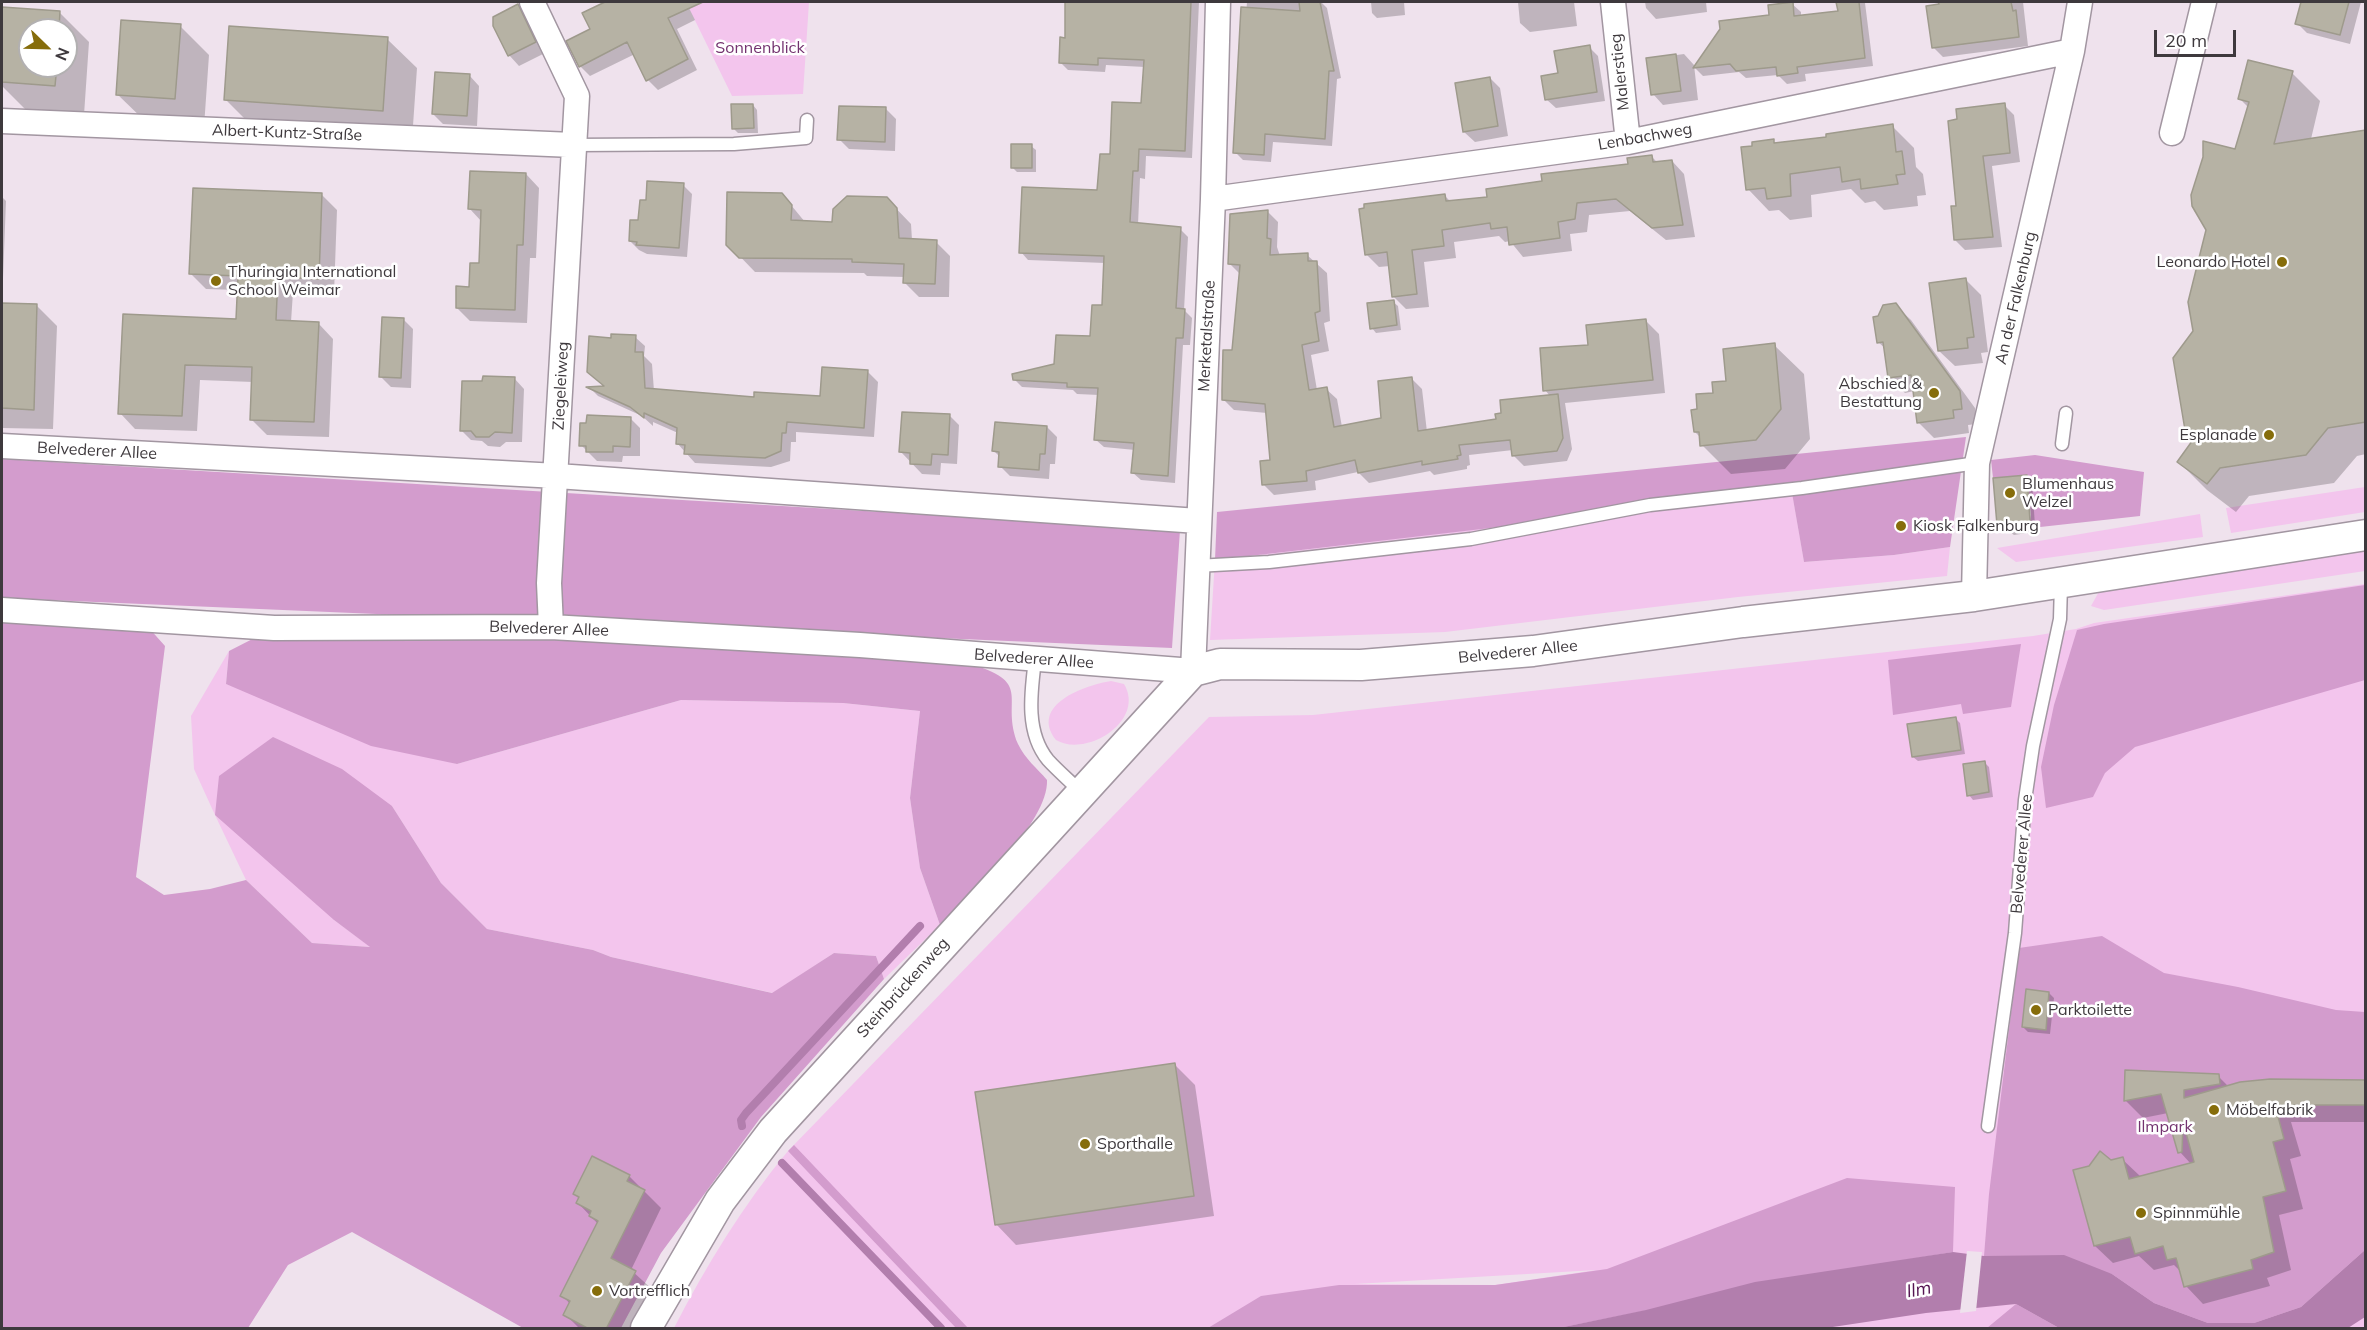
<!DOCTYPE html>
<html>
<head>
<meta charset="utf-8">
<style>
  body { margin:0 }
  #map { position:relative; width:2367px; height:1330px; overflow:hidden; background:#efe2ed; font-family:Mulish,sans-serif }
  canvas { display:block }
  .frame { position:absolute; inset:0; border:3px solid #3e393d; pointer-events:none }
  .north { position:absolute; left:18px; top:18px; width:60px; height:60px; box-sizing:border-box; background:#fff; border:2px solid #b2b0b1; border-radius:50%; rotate:113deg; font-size:16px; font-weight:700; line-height:24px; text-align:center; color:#3e393d }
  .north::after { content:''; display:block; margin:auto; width:21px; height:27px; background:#866d0b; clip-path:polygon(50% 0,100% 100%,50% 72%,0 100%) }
  .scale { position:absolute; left:2154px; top:30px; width:82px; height:27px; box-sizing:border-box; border:3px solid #3e393d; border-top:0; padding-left:8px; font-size:18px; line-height:21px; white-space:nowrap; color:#3e393d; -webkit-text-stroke:4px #fff; paint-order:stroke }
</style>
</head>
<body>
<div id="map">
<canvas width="2367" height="1330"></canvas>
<div class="frame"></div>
<div class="north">N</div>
<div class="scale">20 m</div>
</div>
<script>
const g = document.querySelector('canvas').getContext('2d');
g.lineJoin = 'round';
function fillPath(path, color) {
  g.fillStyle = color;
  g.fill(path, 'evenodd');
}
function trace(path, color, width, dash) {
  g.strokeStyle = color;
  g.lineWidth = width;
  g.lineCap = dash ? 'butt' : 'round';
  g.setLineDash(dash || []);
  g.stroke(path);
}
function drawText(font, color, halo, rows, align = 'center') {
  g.font = font + ' Mulish,sans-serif';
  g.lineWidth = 5;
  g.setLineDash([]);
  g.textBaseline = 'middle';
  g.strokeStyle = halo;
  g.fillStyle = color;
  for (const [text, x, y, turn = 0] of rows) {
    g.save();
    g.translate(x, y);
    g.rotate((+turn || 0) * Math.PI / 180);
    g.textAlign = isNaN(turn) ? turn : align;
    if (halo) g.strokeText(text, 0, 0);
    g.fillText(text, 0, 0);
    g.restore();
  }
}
fillPath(new Path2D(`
  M686,2H809L803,94L732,96Z
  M2365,487V512L2231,533L2226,508Z
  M1792,492L1804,562L1894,555L1950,547L1947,576L1738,597L1445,632L1210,640L1215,560Z
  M2200,514L2203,537L2016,562L1997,548Z
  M2365,546V571L2104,610L2091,606L2101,588Z
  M2365,584V1328H674C706,1266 743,1205 788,1151L1209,717L1313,715L2033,636L2076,629L2094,623ZM1596,1270L1495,1285L1355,1284Z
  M229,651L226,684L457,764L681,700L843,703L920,711L910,798L920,868L940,925L884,979L876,956L834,953L773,993L611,957L593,950L487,929L441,883L392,806L334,920L371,947L312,943L246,880L215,815L194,769L191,716Z
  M1111,681L1124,684C1146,721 1086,758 1056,740C1029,705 1085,685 1111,681Z`), '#f3c5ed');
fillPath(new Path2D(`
  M1966,437L1950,547L1894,555L1804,562L1792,493L1215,560L1217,512Z
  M2035,455L2144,472L2140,516L2022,529L2030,521L2031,515L2027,475L1993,478L1991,460Z
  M2,459L1180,530L1172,648L2,598Z
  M2365,585V680L2135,747L2105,773L2093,797L2046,808L2041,767L2054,705L2077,630L2104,624Z
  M2,619L148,627L165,646L136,877L164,895L210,889L246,880L312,943L370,947L334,920L215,815L219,776L273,737L342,769L392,806L441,883L487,929L593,950L611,957L772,993L834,953L876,956L884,979L761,1117L661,1253L621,1328H523L352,1232L288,1265L248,1328H2Z
  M551,627L973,665C1034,683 1000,700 1018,744C1025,759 1037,768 1047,780C1049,823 969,894 940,925L920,868L910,798L920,711L843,703L681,700L457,764L371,746L226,684L229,651L274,628Z
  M2021,644L2011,707L1963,714L1961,704L1893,715L1888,660Z
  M2102,936L2164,973L2238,987L2336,1010L2365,1012V1250L2301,1307L2254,1323H2208L2154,1303L2112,1274L1984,1256L1989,1194L2019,948Z
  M794,1145L968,1328H956L788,1151Z
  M1847,1178L1955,1187L1953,1252L1869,1266L1559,1328H1208L1261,1296L1339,1285H1495L1607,1269Z
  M2016,1304L2059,1328H1987Z`), '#d39ccd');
fillPath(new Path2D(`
  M2365,1250V1317L2348,1328H2059L2016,1304L1926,1313L1826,1328H1559L1646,1310L1755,1282L1953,1252L1984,1256L2064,1255L2112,1274L2154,1303L2208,1323H2254L2301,1307Z`), '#b27ead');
fillPath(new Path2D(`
  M1967,1251L1982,1252L1976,1311L1960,1313Z`), '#efe2ed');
fillPath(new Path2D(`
  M608,2H686L695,20L677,29L697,70L658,90L648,80L635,54L590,76L580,66L592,29L584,14Z
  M1067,2H1199L1192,158L1146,156L1145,179L1140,178L1138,225L1180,229L1188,237L1184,310L1192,318L1190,345H1183L1175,483L1141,480L1133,473L1135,450L1104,447L1096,440L1099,395L1077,394L1073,390L1022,387L1014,379L1056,365L1091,338L1103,307L1105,263L1028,260L1021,252L1099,192L1112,156L1142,105L1145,67L1106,65L1105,72L1068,70L1061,63L1066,39Z
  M1247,2H1321L1327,8L1341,78L1337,79L1332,146L1273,142L1271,162L1243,160L1235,152Z
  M1371,2H1404L1405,15L1377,18L1372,13Z
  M1518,2H1574L1577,26L1530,32L1520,23Z
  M1645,2H1706L1707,12L1656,19L1646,8Z
  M1838,2L1865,3L1873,66L1805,74L1806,81L1787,84L1778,75L1746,78L1739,72L1703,76L1695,68L1722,30L1771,17L1792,4L1801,12V17L1839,12Z
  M1940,2H2023L2028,46L1943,57L1933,47Z
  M2302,2H2361L2350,44L2307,33L2297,23Z
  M518,6L528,16L545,53L519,66L509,55Z
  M3,9L60,13L89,42L84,115L27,111L2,86ZM30,30H66V66H30Z
  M180,26L209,55L204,127L147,123L117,94Z
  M387,39L417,68L412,140L255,129L226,100Z
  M1589,47L1598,56L1605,101L1556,108L1546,99Z
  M1684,54L1694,65L1698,100L1663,105L1653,94L1648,59Z
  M2292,73L2320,101L2311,139L2366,131V454L2357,456L2334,483L2249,496L2236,512L2207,490L2179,462L2195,439L2186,429L2194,332L2236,150L2249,108L2239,98Z
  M469,75L479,86L477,126L443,124L433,114Z
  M1490,78L1500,88L1508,136L1475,142L1464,132Z
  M753,105L757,110L758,133H738L733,128Z
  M2004,105L2014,115L2020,162L1992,166L2002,247L1965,250L1955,240L1958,207Z
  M886,109L896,119L895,151L849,149L839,139Z
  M1892,126L1914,148L1916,167L1923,174L1926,195L1917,196L1918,206L1884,210L1875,201L1865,203L1851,189L1811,195L1812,217L1790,220L1779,210L1769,211L1748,189L1773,141L1776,144L1828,138Z
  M1031,146L1036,150V172H1017L1012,167Z
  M1651,156L1658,163L1672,161L1684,174L1695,237L1666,240L1630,211L1589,215L1587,232L1570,234L1572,251L1523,257L1510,241L1505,242L1499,236L1454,242L1456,258L1424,262L1429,307L1406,309L1393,296L1390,266L1379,267L1366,254L1444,195L1451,202L1489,199L1544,183L1629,166Z
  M526,174L539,188L536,258H530L527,323L470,321L457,308L471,289L481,265L482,222L469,208Z
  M683,185L692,194L687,257L647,254L639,250L630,241L647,202Z
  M782,194L805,222L834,224L886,198L911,224L912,240L936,242L950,256L949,297H919L905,283V277L867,276L864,273L755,272L728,244Z
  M322,195L337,210L334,294L293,292L291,322L318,323L333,339L329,437L267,435L251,419L253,382L200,380L197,431L135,429L120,413L238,320L239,290L206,289L190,273Z
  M2,197L6,201L2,305L37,306L57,326L53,429L2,428Z
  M1268,212L1278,222L1277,247L1280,256L1307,255L1327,273L1330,321L1324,323L1329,351L1311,355L1317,390L1326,389L1337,399L1342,427L1383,419L1412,379L1422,389L1427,432L1497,421L1550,396L1545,390L1590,346L1646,321L1659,334L1665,393L1565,403L1572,449L1567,461L1524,466L1514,456L1513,450L1469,455L1470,465L1467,466V469L1434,475L1430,471L1369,483L1358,472L1315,481L1316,490L1274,495L1263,484L1271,461L1267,413L1234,410L1224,400L1234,351L1241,275L1230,264Z
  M1966,280L1981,295L1988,352L1981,353L1983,363L1955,366L1939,351Z
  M1393,302L1398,306L1401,330L1376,333L1372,328Z
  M1895,305L1911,320L1975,408L1977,424L1968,425L1969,433L1934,438L1918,422L1914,391L1905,393L1889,377L1886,349L1878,342Z
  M403,319L413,329L411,388L391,387L380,376Z
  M635,337L645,346L644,356L652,364L654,391L756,399L821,398L868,372L878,382L874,437L796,432V442H791L790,461L771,467L695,463L677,443L678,433L653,422V426L642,416L598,396L590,388L606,387L590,338Z
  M1774,345L1804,374L1810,439L1785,469L1731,474L1702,445L1701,438L1695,432L1699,410L1727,382Z
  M514,378L524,389L522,442H506L500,447L488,446L482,441L471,440L461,430Z
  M949,415L959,425L957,464L941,463L940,475L922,474L901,452Z
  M630,418L640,428V456H623L622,462L597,461L581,445Z
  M1047,427L1057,437L1055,464H1050L1049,479L1010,476L1000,466V457L994,451Z
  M2027,477L2032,481L2035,526L2027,533L2014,535L1999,524Z
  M1955,718L1960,723L1965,754L1918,761L1913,757Z
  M1984,762L1989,767L1993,797L1973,800L1969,795Z
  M2049,993L2054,998L2050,1034L2028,1032L2023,1027Z
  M1174,1064L1195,1085L1214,1216L1016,1245L996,1224Z
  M2218,1076L2229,1087L2366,1081V1122H2291L2301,1156L2290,1159L2303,1209L2279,1215L2291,1270L2267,1278L2270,1286L2203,1304L2186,1286L2182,1273L2174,1265L2154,1270L2139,1256L2113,1263L2095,1246L2110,1162L2122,1159L2140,1176L2191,1164L2180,1152L2168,1113L2143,1118L2125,1100Z
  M629,1176L661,1208L631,1270L653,1290L632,1328H579L565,1314L570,1304L562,1295L598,1224L578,1203L579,1199L575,1194Z`), '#0003');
trace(new Path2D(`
  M742,1126L741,1120L746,1113L920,926
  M782,1163L941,1328`), '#b27ead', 8);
const building = new Path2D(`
  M605,2H703L668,18L688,59L646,81L627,42L579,67L566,41L590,29L582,13Z
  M1065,2H1191L1185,151L1139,149L1138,171H1133L1130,222L1181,227L1176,308L1185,309L1183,338H1176L1168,476L1131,473L1134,443L1094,440L1098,388L1067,387V383L1013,380L1012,374L1054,364L1056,335L1090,336L1092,305H1102L1104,256L1019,253L1022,187L1097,190L1100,154H1110L1112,102L1141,103L1144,60L1098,58V65L1059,63L1060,37L1065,38Z
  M1299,2H1320L1334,71H1329L1325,139L1265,134L1264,155L1233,153L1241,7L1300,11Z
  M1793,2L1794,16L1838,11L1836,2H1859L1865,58L1797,67L1798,73L1777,76L1776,67L1736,71L1730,64L1693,68L1720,29L1719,21L1769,15L1768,5Z
  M1938,2H2011L2013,11L2016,10L2019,37L1932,48L1926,6L1939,4Z
  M2301,2H2349L2340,35L2295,24Z
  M518,4L536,42L508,56L493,26V17Z
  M2,7L60,11L59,30H30V66H57L55,86L2,82Z
  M121,20L181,24L175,99L116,95Z
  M229,26L388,37L383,111L224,100Z
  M1590,45L1597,92L1545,100L1541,76L1558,73L1554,51Z
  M1676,54L1681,91L1651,95L1646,58Z
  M2248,60L2293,71L2274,144L2366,130V422L2328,428L2306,455L2220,468L2207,484L2177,462L2195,437L2185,430L2173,358L2193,331L2188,302L2206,230L2192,206L2191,195L2203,157V141L2235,149L2249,102L2238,99Z
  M435,72L470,74L467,116L432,114Z
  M1490,77L1498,126L1463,132L1455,83Z
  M2005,103L2010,153L1983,156L1993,237L1954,240L1951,206H1956L1948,121L1957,119L1956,109Z
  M731,104H753L754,128L732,129Z
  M839,106L886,107L885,142L837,140Z
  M1893,124L1896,152L1902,151L1905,174L1896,175L1898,184L1861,189L1860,179L1842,182L1840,167L1790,174L1791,196L1767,199L1765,188L1746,190L1741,147L1752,146V142L1774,139V143L1826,137V134Z
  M1011,144H1032V168H1011Z
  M1652,155L1653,162L1672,160L1683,225L1652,228L1616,199L1577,203L1575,219L1558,222L1560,238L1509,245L1507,227L1491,229L1490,223L1442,230L1444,246L1412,250L1417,294L1392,297L1387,252L1365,255L1359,209L1364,208V204L1445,194L1446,201L1487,197L1486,189L1542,181L1541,174L1628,164L1627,158Z
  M470,171L526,173L523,245H517L515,310L456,308V286L469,287L470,263H479L481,210L468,209Z
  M647,181L684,183L679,248L636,245L637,242L629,241L630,220H638L640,200H646Z
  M193,188L322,193L319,279L278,277L276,320L319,322L314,422L250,420L252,367L185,365L182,416L118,414L123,314L236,319L238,276L189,274Z
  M727,192L782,193L792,205L791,220L832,222L833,209L847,196L887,197L897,208L899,238L937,240L935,284L903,283L904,264L852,262V259L739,258L726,245Z
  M1268,210L1267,238L1271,239L1270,255L1308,253V261H1317L1320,311L1315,313L1319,341L1302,345L1309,390L1327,387L1334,427L1381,418L1378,381L1412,377L1418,431L1496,419L1495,414L1501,413L1500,400L1558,394L1563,438L1557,451L1512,456L1510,440L1459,445L1461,455L1457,456L1458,459L1422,465V461L1358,473L1355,460L1306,471L1307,481L1262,485L1260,461L1270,460L1265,404L1222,400V390L1223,350H1232L1240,265L1228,264L1230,214Z
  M1966,278L1974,337L1967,338L1968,348L1938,351L1929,283Z
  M1394,300L1397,325L1370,329L1367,303Z
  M2,303L37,304L34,410L2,408Z
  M1896,303L1960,391L1962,409L1953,410L1954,418L1917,423L1911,375L1888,378L1883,342L1877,343L1873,317L1878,316L1883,305Z
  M382,317L404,318L401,378L379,377Z
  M1646,319L1653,380L1543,391L1540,348L1588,345L1586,325Z
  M611,334L636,335L635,352H643L645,388L754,397V392L820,396L822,367L868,370L864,428L787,422L786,433H782L781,451L765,458L684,454L685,445L676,444L677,428L644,413V418L630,407L586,387L604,386L587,372L589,336L611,338Z
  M1775,343L1781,409L1756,440L1700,446L1699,432H1694L1691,410L1697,409L1696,394L1713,393L1712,382L1726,381L1723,349Z
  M483,376L515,377L512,433L495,432L489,437H476L471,431H460L462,381H482Z
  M902,412L950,414L948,455L932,454L931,465L910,464V453L899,452Z
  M587,415L631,417L630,447L613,446V452H586V446H579L580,423H586Z
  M995,422L1047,426L1045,454H1040L1039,470L998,467L999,452L992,451Z
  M2027,475L2030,521L2022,529L2008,531L1997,525L1993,478Z
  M1956,717L1961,750L1912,757L1907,724Z
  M1985,761L1989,792L1967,796L1963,764Z
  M2026,989L2049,992L2046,1030L2022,1027Z
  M1175,1063L1194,1196L995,1225L975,1092Z
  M2125,1070L2219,1074L2220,1084L2184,1090V1098L2240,1082L2270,1079L2366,1080V1105H2275L2284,1139L2273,1142L2286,1191L2263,1197L2274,1252L2251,1260L2253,1269L2184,1287L2176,1258L2167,1260L2163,1246L2135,1254L2130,1237L2094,1246L2073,1170L2089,1166L2100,1151L2111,1160L2123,1157L2129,1179L2194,1162L2183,1122L2182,1152L2178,1153L2161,1094L2124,1101Z
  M592,1156L630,1175L627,1181L645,1190L611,1258L636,1271L606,1329H589L563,1315L570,1301L560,1296L598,1221L589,1216L591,1211L576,1203L579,1197L573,1194Z`);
fillPath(building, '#b6b2a4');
trace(building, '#9e9a8c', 1.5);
const service = new Path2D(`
  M573,145L734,144L806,138L807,120
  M2062,444L2066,413
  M1196,566L1269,562L1471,539L1650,505L1802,488L1977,463
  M1035,660C1031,692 1025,732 1048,760C1058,771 1071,782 1082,793
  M1988,1126L2015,933L2025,800L2033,746L2060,619L2061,584`);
const minor = new Path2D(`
  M532,2L577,96L549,583L551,627
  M1613,2L1628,142
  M2,121L573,145
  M2172,133L2204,2
  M1213,199L1628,142L2072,51
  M2,446L557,476L1198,521
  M1974,596L1977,463L2072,51L2080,2
  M2,610L274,628L551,627L860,645L1193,671L1213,199L1218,2`);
const tertiary = new Path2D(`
  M646,1328L720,1201L773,1131L1193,671L1220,664L1361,665L1533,651L1743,622L1974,596L2366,535`);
trace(service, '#a296a1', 15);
trace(minor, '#a296a1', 27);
trace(tertiary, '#a296a1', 33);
trace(service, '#fff', 12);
trace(minor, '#fff', 24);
trace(tertiary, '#fff', 30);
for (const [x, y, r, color] of [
  [2282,262,6,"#866d0b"],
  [216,281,6,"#866d0b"],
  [1934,393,6,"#866d0b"],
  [2269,435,6,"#866d0b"],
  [2010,493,6,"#866d0b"],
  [1901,526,6,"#866d0b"],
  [2036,1010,6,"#866d0b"],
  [2214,1110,6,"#866d0b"],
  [1085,1144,6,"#866d0b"],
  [2141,1213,6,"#866d0b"],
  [597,1291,6,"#866d0b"]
]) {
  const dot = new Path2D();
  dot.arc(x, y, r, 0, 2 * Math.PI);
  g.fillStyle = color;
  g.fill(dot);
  trace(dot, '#fff', 2);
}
drawText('16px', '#73326f', '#fff', [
  ["Sonnenblick",760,48],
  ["Ilmpark",2165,1127]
]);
drawText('16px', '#3e393d', '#fff', [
  ["Malerstieg",1620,72,-96],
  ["Albert-Kuntz-Straße",287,133,2],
  ["Lenbachweg",1645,137,-10],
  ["An der Falkenburg",2016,298,-77],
  ["Merketalstraße",1207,336,-87],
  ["Ziegeleiweg",561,386,-87],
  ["Belvederer Allee",97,451,3],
  ["Belvederer Allee",549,629,2],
  ["Belvederer Allee",1518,652,-6],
  ["Belvederer Allee",1034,659,4],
  ["Belvederer Allee",2022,854,-85],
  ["Steinbrückenweg",903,988,-48]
]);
drawText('16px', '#3e393d', '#fff', [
  ["Leonardo Hotel",2270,262,"right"],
  ["Thuringia International",228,272],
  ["School Weimar",228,290],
  ["Abschied &",1922,384,"right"],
  ["Bestattung",1922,402,"right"],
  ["Esplanade",2257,435,"right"],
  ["Blumenhaus",2022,484],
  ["Welzel",2022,502],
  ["Kiosk Falkenburg",1913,526],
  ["Parktoilette",2048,1010],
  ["Möbelfabrik",2226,1110],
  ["Sporthalle",1097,1144],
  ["Spinnmühle",2153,1213],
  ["Vortrefflich",609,1291]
], 'left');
drawText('italic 18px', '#551552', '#fff', [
  ["Ilm",1919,1290,-10]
]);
</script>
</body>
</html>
